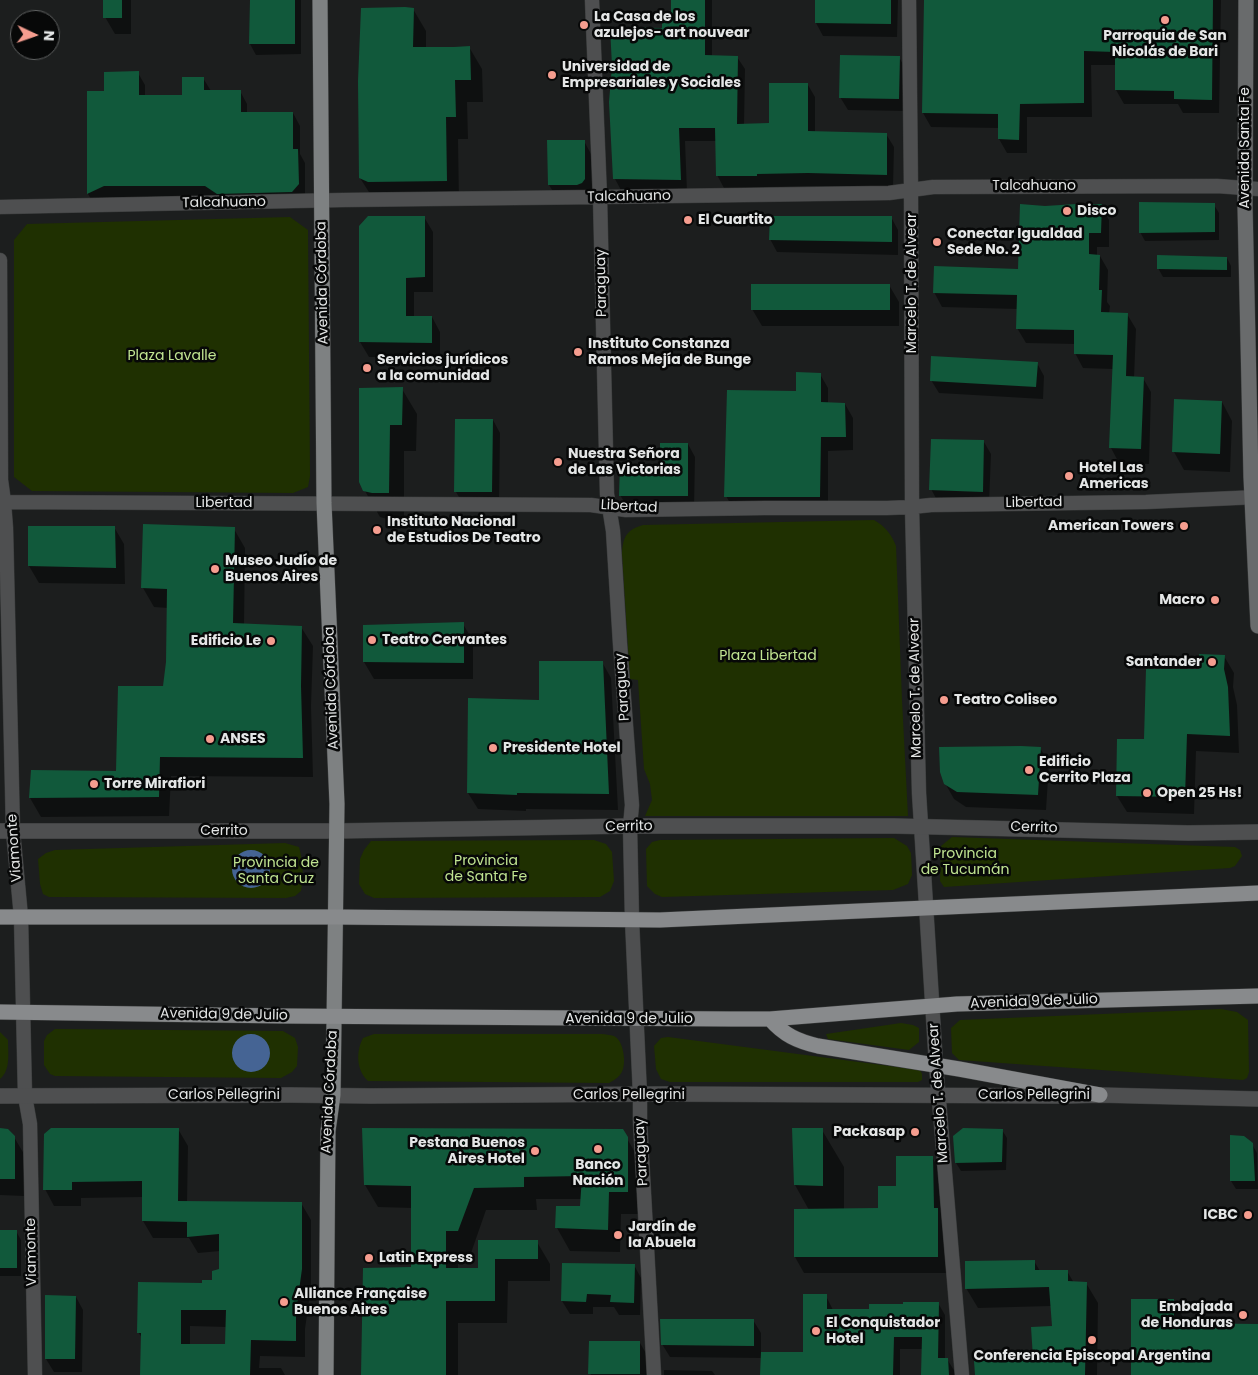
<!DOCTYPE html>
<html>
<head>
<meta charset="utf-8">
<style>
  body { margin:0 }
  #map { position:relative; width:1258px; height:1375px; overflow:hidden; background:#1c1e1e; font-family:Poppins,sans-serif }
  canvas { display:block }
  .north { position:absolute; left:10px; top:10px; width:50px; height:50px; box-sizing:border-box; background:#070808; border:1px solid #5f6161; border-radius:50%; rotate:93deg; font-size:14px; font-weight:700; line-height:20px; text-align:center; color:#e4e6e6 }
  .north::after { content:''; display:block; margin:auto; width:18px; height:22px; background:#f59d8f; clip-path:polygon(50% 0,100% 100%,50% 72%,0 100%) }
</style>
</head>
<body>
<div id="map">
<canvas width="1258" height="1375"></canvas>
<div class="north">N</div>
</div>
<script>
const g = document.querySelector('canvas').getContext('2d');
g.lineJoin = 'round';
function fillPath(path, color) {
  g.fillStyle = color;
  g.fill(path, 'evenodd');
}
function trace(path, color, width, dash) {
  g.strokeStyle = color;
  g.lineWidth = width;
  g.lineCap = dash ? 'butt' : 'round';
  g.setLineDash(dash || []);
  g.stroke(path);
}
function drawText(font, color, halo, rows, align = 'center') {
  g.font = font + ' Poppins,sans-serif';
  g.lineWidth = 5;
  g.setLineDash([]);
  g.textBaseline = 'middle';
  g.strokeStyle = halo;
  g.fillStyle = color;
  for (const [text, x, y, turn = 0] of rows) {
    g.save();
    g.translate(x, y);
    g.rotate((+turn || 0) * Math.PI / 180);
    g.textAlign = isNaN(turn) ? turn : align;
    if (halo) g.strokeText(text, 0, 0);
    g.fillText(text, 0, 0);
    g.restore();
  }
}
fillPath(new Path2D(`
  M290,217L308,230L310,476L308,487L293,493L32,491L14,477V240L27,224Z
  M874,520C885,526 892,535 896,546L902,700L908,816H645L652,800L650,784L644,769L638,680L630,679L622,554C623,537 626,530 643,525Z
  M952,837L1235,847L1240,850L1242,856L1235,866L1230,868L944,887L940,881L941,846Z
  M894,838L907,846L911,853L912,875L908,884L893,890L662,897L655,894L647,886L646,849L652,842L660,840Z
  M594,840L606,844L612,852L614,881L610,891L600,897L374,898L365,894L359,884L360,859L364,850L371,841Z
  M285,843L299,847C303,861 304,876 301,891L295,896L286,898L49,897L43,894L40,884L38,859L46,853L55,850Z
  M1221,1009L1237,1012L1248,1020L1249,1072L1247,1078L1243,1080L959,1060L952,1053L951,1028L960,1020Z
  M901,1023L913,1025L919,1028V1042L909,1050L828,1039L826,1034Z
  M55,1029L283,1031L295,1038L298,1047L297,1066L292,1072L281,1078L55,1076L50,1074L44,1065V1041L47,1035Z
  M0,1032L8,1040C8,1053 11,1070 0,1079Z
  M374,1034H602C605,1034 610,1035 614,1036C623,1040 626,1060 623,1069C621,1076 615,1080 609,1083L368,1081C356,1070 356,1051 363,1038Z
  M668,1037L920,1070L922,1074V1080L918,1082H670L661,1079L656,1069L654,1046L661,1038Z`), '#1f3001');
fillPath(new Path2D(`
  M232 869a19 19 0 1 1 38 0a19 19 0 1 1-38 0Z
  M232 1053a19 19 0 1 1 38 0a19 19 0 1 1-38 0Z`), '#456494');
fillPath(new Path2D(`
  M105,0H131V34H115L105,17Z
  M251,0H301V54L256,55L250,44Z
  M672,0H712V56L737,57L745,69L744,125H770L808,85L815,97V133L886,134L894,147L893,187L816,186L764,187V188H724L717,175V141H685L687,192H622L615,179L663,29L672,17Z
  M816,0H898L897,37L823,36L816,23Z
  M925,0H1221L1219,113H1183L1178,104H1124L1116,90V65H1091L1092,117H1027V153H1007L999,139V128L931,127L923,113Z
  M413,9L426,31V48L469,47L482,69L483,102H467L468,139H458L459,203L374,200L360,178Z
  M899,57L906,70V111L848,110L840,97Z
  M138,73L145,85V96H183L203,78L211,91H240L247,104V113H293L300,126V154L305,163V198L95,206L88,194V92H105Z
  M584,141L591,154L592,193L557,198L549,185Z
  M1214,205L1219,213V240L1145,241L1140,232Z
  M1101,206L1109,220V247H1097V256H1100L1108,270L1107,302L1110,306L1109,314H1127L1136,329L1134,378H1143L1151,392L1149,464L1119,463L1111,448L1113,369L1083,368L1075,353V344L1026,343L1017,328L1018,309L942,307L934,292L1019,270L1045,207Z
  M424,217L433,232V292H414V318L432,317L440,332V358L369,357L360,342Z
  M891,217L898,230V255L777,252L770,239Z
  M1227,258L1231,266V277H1163L1158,268Z
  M889,285L899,302V326H762L752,309Z
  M1037,363L1044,376L1043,399L939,393L931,380Z
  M820,374L828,388V403L845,404L853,418V450L828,451V511L734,510L726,496L797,392Z
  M402,389L417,414L416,451H404V519H387L380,517L365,491Z
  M1222,402L1232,421L1230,472L1184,470L1174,452Z
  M493,420L500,433L499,505L463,504L456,492Z
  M984,442L991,454L989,504L938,502L931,489Z
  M688,444L695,457L694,508H628L620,495L662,467Z
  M114,527L124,544L125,584L39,583L29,566Z
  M234,529L245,548L244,625L301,627L313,646L311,706L313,777L171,776L169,816L41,817L30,798L118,772L164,688L167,662L168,608L154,607L143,588Z
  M463,624L473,641V679H374L364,662Z
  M1224,656L1234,673L1233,687L1237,705L1239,753L1196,751L1194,814L1127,812L1117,796L1146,741L1200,670Z
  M602,662L611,678L618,810L526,809V811L478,809L468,793L540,701Z
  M1040,748L1049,763L1046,810L966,807L954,799L945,783Z
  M0,1129L14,1137L24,1154V1196L0,1195Z
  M178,1129L188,1146L187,1203H301L311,1220V1287L305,1329V1357L260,1356L259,1368H281L285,1375H141L142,1338L138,1332L203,1284L213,1282L220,1270V1251L198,1253L189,1238H153L143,1221V1197L81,1198V1206H54L45,1189ZM190,1326L227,1327L226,1345H190Z
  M622,1130L640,1161L641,1214H621L620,1252L570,1251L557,1228L581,1208L582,1199H536L537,1210H486L471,1253H458V1269H480L479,1242H537L550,1264V1281H508L507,1323H458V1375H362L412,1269V1208L378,1207L365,1185Z
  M822,1130L844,1167V1210H879L932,1157L941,1173L946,1225V1273H804L795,1257V1210H809L795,1185Z
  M1002,1130L1007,1138L1006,1170L961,1171L956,1163Z
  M1232,1137L1252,1144L1257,1153L1258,1189H1236L1231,1181Z
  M0,1231H16L21,1240V1276H0Z
  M1034,1261L1040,1271H1067L1074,1283H1086L1098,1303L1097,1375H976L1034,1359L1053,1327L1051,1306L978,1308L966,1288Z
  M634,1265L641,1278L640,1315H619L614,1307H593V1314H570L562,1301Z
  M826,1296L833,1310L870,1311L938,1303L945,1315V1359H947L955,1372V1375H923V1349H900V1375H762V1358L670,1357L662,1344L753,1320L761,1333V1354H804Z
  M76,1297L83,1310L82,1372H54L46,1359Z
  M1173,1300L1184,1319V1325H1258V1375H1133Z
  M640,1343L647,1355V1375H591L590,1373Z
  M664,1370L712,1371L715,1375H664Z`), '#0007');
fillPath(new Path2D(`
  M103,0H122V18H103Z
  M250,0H295V44H249Z
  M671,0H705V55L738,56L737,124L769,123V83H808V131L887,133V175L808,173L757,174V176H716L715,128H679L681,180L613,179L609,102L612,66L610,27L662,28V16H671Z
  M815,0H891V24L815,23Z
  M924,0H1213L1212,100L1174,99V91L1115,90V52L1084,51V103L1020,104L1019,140L998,139V114L922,113Z
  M405,7L414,8L413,47H454L470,46L471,80H455L456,117H446L447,181L368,182L359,178L358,81L361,8Z
  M840,55L900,56L899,99L839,98Z
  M139,71V95H182V77H204V90H241V112H293V149H298L299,184L292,192L217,194L205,186H104L87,194V91H104V72Z
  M547,140H585V179L582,183L577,185H548Z
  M1139,202L1215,203V232L1139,233Z
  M1020,204L1045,206L1076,204H1102L1101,233H1089V254L1100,255L1099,290H1102L1101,312L1128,313L1126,376L1144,377L1141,449L1109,448L1113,355L1074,354V330L1016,329L1017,295L933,293L934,266L1018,269Z
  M368,216H425V277L406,278V316H432V343L359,342V226Z
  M770,216H892V242L769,240Z
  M1157,255L1227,257V270L1157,269Z
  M751,284H890V310H751Z
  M931,356L1038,362L1036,387L930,381Z
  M796,372L821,373V402L845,403L846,437H821L820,497H724L727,390L796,391Z
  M403,387L402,425H390L389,493H372L363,491L359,482V388Z
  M1174,399L1222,401L1220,454L1172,452Z
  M455,419H493L492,492H454Z
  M931,439L984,440L983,492L929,490Z
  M660,443H688V496H619L620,465L660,466Z
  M143,524L235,527L233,623L302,626L301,686L303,758L160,757L159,797L29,798L31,770L116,771L118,686H163L166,662L167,589L141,588Z
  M28,526H115L116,568L28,566Z
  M464,622V663L363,662V625Z
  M1199,654L1225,655L1224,669L1228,687L1230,736L1187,734L1185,797L1116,796L1117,739H1144L1146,669H1199Z
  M539,661H603L609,794L517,793V795L467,793L468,698L539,700Z
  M1021,746L1041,747L1038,795L957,792L944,784L940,772L939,747Z
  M0,1128L8,1129L15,1136V1179H0Z
  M51,1128H179L178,1201L302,1202V1269L296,1312V1341L251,1340L250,1375H140L141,1333H137L138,1282L202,1283V1280H212V1271L219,1269V1234L187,1237V1222L142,1221V1181L72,1182V1190H43L44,1134ZM181,1310H226L225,1344H181Z
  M362,1128L623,1129L628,1137V1192H609L608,1230L555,1228L556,1206H580L582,1176L524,1177V1187L474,1188L458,1231H446V1268H478V1240H538V1259H495V1301H446V1375H361L363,1268L411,1267V1186L364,1185Z
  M792,1128H823V1186L794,1185Z
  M963,1128L1003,1129L1002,1162L955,1163L953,1136Z
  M1230,1135L1244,1136L1253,1143L1255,1181H1230Z
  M896,1156H933L934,1208H938V1257H794V1209L878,1208V1186H896Z
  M0,1230H17V1268H0Z
  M1035,1260V1270H1068V1281L1087,1282L1085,1375H975L974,1361L1033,1358L1031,1327L1052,1326L1049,1287L965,1289V1261Z
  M562,1263L635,1264L634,1303L610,1302L611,1295L587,1294L586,1302L561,1301Z
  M803,1294H827V1309H869V1304H903V1302H939L938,1358H948L949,1375H921L922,1337H894L893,1375H760L761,1352H803Z
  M45,1295L76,1296L75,1359H45Z
  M1131,1299H1174V1323L1258,1324V1375H1131Z
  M660,1319H754V1346L661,1345Z
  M589,1341H640V1374H588Z`), '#11593b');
const minor = new Path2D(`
  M592,0L600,197L607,494L613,531L620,644L631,793L632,805L630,826L632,920L640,1095V1121L654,1375
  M909,0L911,189L912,507L919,793L936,1065L962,1375
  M0,207L343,200L600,197L889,193L933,187L1217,186L1258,189
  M0,260L1,480L4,502L6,528L13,831L21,917L25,1096L30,1124L35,1375
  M0,502L591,505L626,510L765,508H887L912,507L931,505L1146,502L1258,497`);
const tertiary = new Path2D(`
  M0,831H337L630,826H895L1188,833L1258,832
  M0,1096L291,1095L371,1096L665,1094L1066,1096L1100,1095L1258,1099`);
const secondary = new Path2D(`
  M1246,0L1245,205L1251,477L1258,626`);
const primary = new Path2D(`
  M320,0L324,503L337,804L333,1095L328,1131L326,1375`);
const trunk = new Path2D(`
  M0,917H335L660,920L1258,893
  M0,1012L283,1016L731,1019H770L957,1004L1258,996
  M770,1019C784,1035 797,1041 818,1046L959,1069L1100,1095`);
trace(minor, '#383a3a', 15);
trace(tertiary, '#383a3a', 16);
trace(secondary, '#383a3a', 16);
trace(primary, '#383a3a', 16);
trace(trunk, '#383a3a', 16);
trace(minor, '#4e4f50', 14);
trace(tertiary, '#4e4f50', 15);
trace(secondary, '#696b6c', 15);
trace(primary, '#7e8182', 15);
trace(trunk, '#888a8c', 15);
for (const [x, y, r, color] of [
  [1165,20,5,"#f59d8f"],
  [584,25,5,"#f59d8f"],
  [552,75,5,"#f59d8f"],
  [1067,211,5,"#f59d8f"],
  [688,220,5,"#f59d8f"],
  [937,242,5,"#f59d8f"],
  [578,352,5,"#f59d8f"],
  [367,368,5,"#f59d8f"],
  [558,462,5,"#f59d8f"],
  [1069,476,5,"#f59d8f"],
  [1184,526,5,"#f59d8f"],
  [377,530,5,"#f59d8f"],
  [215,569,5,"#f59d8f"],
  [1215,600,5,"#f59d8f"],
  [372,640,5,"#f59d8f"],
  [271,641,5,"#f59d8f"],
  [1212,662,5,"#f59d8f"],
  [944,700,5,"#f59d8f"],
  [210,739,5,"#f59d8f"],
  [493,748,5,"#f59d8f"],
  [1029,770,5,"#f59d8f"],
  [94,784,5,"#f59d8f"],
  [1147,793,5,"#f59d8f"],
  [915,1132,5,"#f59d8f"],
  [598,1149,5,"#f59d8f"],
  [535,1151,5,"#f59d8f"],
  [1248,1215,5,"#f59d8f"],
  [618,1235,5,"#f59d8f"],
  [369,1258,5,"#f59d8f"],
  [284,1302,5,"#f59d8f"],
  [1243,1315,5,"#f59d8f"],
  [816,1331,5,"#f59d8f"],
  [1092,1340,5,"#f59d8f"]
]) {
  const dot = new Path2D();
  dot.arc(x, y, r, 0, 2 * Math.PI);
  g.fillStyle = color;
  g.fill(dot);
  trace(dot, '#070808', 2);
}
drawText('bold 14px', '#e4e6e6', '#070808', [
  ["La Casa de los",594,17],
  ["azulejos- art nouvear",594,33],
  ["Parroquia de San",1165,36,"center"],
  ["Nicolás de Bari",1165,52,"center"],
  ["Universidad de",562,67],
  ["Empresariales y Sociales",562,83],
  ["Disco",1077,211],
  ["El Cuartito",698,220],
  ["Conectar Igualdad",947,234],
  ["Sede No. 2",947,250],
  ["Instituto Constanza",588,344],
  ["Ramos Mejía de Bunge",588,360],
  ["Servicios jurídicos",377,360],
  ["a la comunidad",377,376],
  ["Nuestra Señora",568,454],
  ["de Las Victorias",568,470],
  ["Hotel Las",1079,468],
  ["Americas",1079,484],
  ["Instituto Nacional",387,522],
  ["de Estudios De Teatro",387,538],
  ["American Towers",1174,526,"right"],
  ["Museo Judío de",225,561],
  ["Buenos Aires",225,577],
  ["Macro",1205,600,"right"],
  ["Teatro Cervantes",382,640],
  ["Edificio Le",261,641,"right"],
  ["Santander",1202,662,"right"],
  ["Teatro Coliseo",954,700],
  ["ANSES",220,739],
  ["Presidente Hotel",503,748],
  ["Edificio",1039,762],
  ["Cerrito Plaza",1039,778],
  ["Torre Mirafiori",104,784],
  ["Open 25 Hs!",1157,793],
  ["Packasap",905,1132,"right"],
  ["Pestana Buenos",525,1143,"right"],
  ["Aires Hotel",525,1159,"right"],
  ["Banco",598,1165,"center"],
  ["Nación",598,1181,"center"],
  ["ICBC",1238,1215,"right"],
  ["Jardín de",628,1227],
  ["la Abuela",628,1243],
  ["Latin Express",379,1258],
  ["Alliance Française",294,1294],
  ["Buenos Aires",294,1310],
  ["Embajada",1233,1307,"right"],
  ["de Honduras",1233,1323,"right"],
  ["El Conquistador",826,1323],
  ["Hotel",826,1339],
  ["Conferencia Episcopal Argentina",1092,1356,"center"]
], 'left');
drawText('14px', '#e4e6e6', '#070808', [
  ["Avenida Santa Fe",1245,148,-90],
  ["Talcahuano",1034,186],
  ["Talcahuano",629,197,-1],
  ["Talcahuano",224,203,-1],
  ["Avenida Córdoba",323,283,-91],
  ["Paraguay",602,283,-91],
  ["Marcelo T. de Alvear",912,283,-90],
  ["Libertad",224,503],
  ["Libertad",1034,503,-1],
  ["Libertad",629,507,3],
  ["Paraguay",623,687,-94],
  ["Avenida Córdoba",332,688,-92],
  ["Marcelo T. de Alvear",916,688,-91],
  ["Cerrito",629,827,-1],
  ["Cerrito",1034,828,2],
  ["Cerrito",224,831],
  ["Viamonte",15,848,-94],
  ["Avenida 9 de Julio",1034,1002,-2],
  ["Avenida 9 de Julio",224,1015,1],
  ["Avenida 9 de Julio",629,1019],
  ["Avenida Córdoba",330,1092,-87],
  ["Marcelo T. de Alvear",939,1093,-94],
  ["Carlos Pellegrini",224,1095],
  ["Carlos Pellegrini",629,1095],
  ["Carlos Pellegrini",1034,1095],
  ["Paraguay",642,1152,-93],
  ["Viamonte",32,1252,-91]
]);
drawText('14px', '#c0e491', '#070808', [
  ["Plaza Lavalle",172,356],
  ["Plaza Libertad",768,656],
  ["Provincia",965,854],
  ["de Tucumán",965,870],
  ["Provincia",486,861],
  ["de Santa Fe",486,877],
  ["Provincia de",276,863],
  ["Santa Cruz",276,879]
]);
</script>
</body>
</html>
